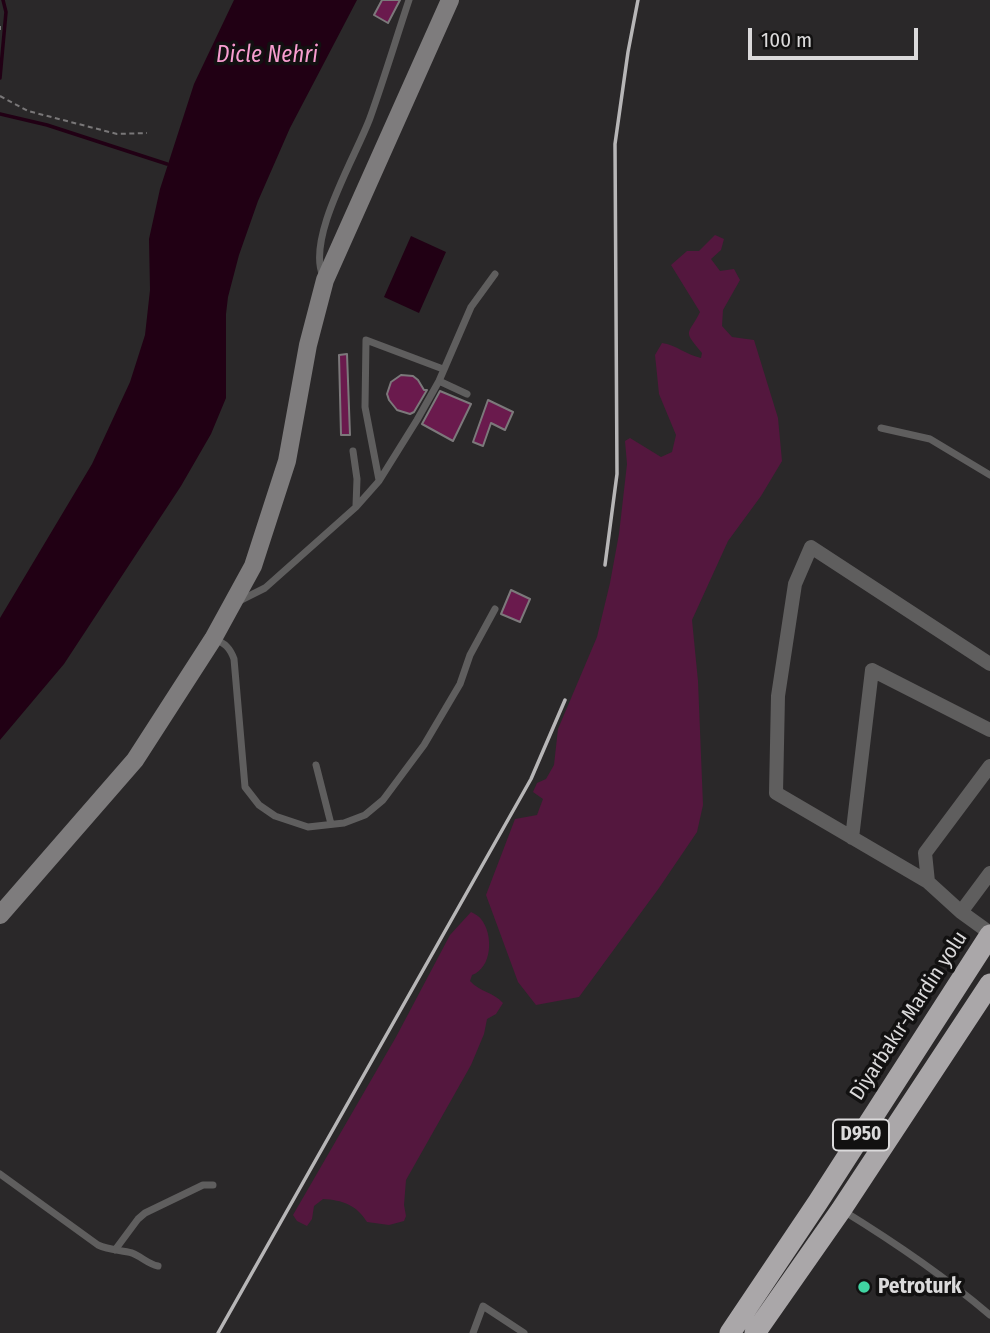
<!DOCTYPE html>
<html>
<head>
<meta charset="utf-8">
<style>
  body { margin:0 }
  #map { position:relative; width:990px; height:1333px; overflow:hidden; background:#2a2829; font-family:"Fira Sans Condensed",sans-serif }
  canvas { display:block }
  .scale { position:absolute; left:748px; top:28px; width:170px; height:32px; box-sizing:border-box; border:4px solid #dbdadb; border-top:0; padding-left:9px; font-size:21px; line-height:24px; white-space:nowrap; color:#dbdadb; -webkit-text-stroke:5px #121111; paint-order:stroke }
</style>
</head>
<body>
<div id="map">
<canvas width="990" height="1333"></canvas>
<div class="scale">100 m</div>
</div>
<script>
const g = document.querySelector('canvas').getContext('2d');
g.lineJoin = 'round';
function fillPath(path, color) {
  g.fillStyle = color;
  g.fill(path, 'evenodd');
}
function trace(path, color, width, dash) {
  g.strokeStyle = color;
  g.lineWidth = width;
  g.lineCap = dash ? 'butt' : 'round';
  g.setLineDash(dash || []);
  g.stroke(path);
}
function drawText(font, color, halo, rows, align = 'center') {
  g.font = font + ' "Fira Sans Condensed",sans-serif';
  g.lineWidth = 7;
  g.setLineDash([]);
  g.textBaseline = 'middle';
  g.strokeStyle = halo;
  g.fillStyle = color;
  for (const [text, x, y, turn = 0] of rows) {
    g.save();
    g.translate(x, y);
    g.rotate((+turn || 0) * Math.PI / 180);
    g.textAlign = isNaN(turn) ? turn : align;
    if (halo) g.strokeText(text, 0, 0);
    g.fillText(text, 0, 0);
    g.restore();
  }
}
fillPath(new Path2D(`
  M715,235L724,239L721,250L711,259L720,271L734,269L740,280L723,310L722,326L732,337L754,340L778,418L782,461L761,496L728,541L692,620L698,681L703,805L697,832L659,888L579,997L536,1005L518,982L486,895L515,819L537,815L543,799L533,792L537,783L546,779L554,765L558,729L597,637L610,583L619,534L627,464L625,441L630,438L661,457L672,452L676,435L659,394L657,374L655,355L662,343C676,345 687,355 701,358L702,353C682,329 688,336 700,312L671,265L687,251H699Z
  M471,912C475,914 479,916 481,919C494,935 492,968 472,975L470,981C480,992 493,992 503,1003L496,1014L487,1019L484,1034L471,1065L406,1180L404,1205L406,1216L404,1221L389,1225L367,1222C357,1205 342,1200 323,1199L314,1206L312,1219L307,1226L297,1221L293,1215L396,1037L450,935Z`), '#54173e');
fillPath(new Path2D(`
  M234,0H357L290,128L258,201L239,255L228,297L226,314V398L211,434L181,486L64,664L0,740V618L92,464L130,382L145,335L150,290L149,239L160,189L194,84Z
  M411,236L446,252L419,313L384,297Z`), '#210014');
trace(new Path2D(`
  M0,78L6,12L3,0
  M0,114L47,125L167,164`), '#210014', 3.5);
const building = new Path2D(`
  M382,0H400L388,23L374,15Z
  M347,354L350,435H341L339,355Z
  M401,375L413,376L418,380L424,390H427L414,412L410,414L397,410L389,400L387,394L391,382Z
  M440,391L471,404L453,441L422,424Z
  M488,400L513,412L505,430L491,423L483,446L473,442Z
  M511,590L530,599L520,622L501,614Z`);
fillPath(building, '#6a1a4d');
trace(building, '#7c797b', 2);
trace(new Path2D(`
  M0,26V30
  M0,96L28,111L117,134L147,133`), '#797778', 2, [5, 3.5]);
trace(new Path2D(`
  M323,276C306,238 356,156 370,118C384,79 396,39 409,0
  M439,381L467,394
  M881,428L930,439L990,475
  M353,451L357,479L356,506
  M379,480L365,407L366,340L443,369
  M239,601L265,588L356,507L379,481L417,420L439,381L471,307L495,274
  M214,639C225,643 230,648 234,659L245,787L259,805L275,816L308,827L344,823L365,815L383,800L424,745L460,684L470,655L495,609
  M316,765L331,824
  M0,1174L98,1245C109,1250 120,1250 132,1253C142,1257 148,1264 158,1266
  M842,1210C894,1242 943,1275 990,1315
  M115,1250L138,1219L145,1213L203,1185H213
  M473,1333L483,1306L524,1333`), '#5f5e5e', 7);
trace(new Path2D(`
  M990,664L811,547L795,584L778,696L776,793L928,882L961,912L990,933
  M852,838L872,670L990,730
  M928,882L925,853L990,766
  M961,912L990,873`), '#5f5e5e', 14);
trace(new Path2D(`
  M0,915L135,760L213,639L253,566L287,461L308,345L325,280L450,0`), '#7e7c7d', 18);
trace(new Path2D(`
  M730,1333L818,1202L990,935
  M755,1333L841,1210L990,984`), '#aaa7a9', 21);
trace(new Path2D(`
  M605,565L617,474L615,144L628,52L638,0
  M218,1333L531,779L565,700`), '#b7b6b7', 3.5);
for (const [x, y, r, color] of [
  [864,1287,7,"#40d4a2"]
]) {
  const dot = new Path2D();
  dot.arc(x, y, r, 0, 2 * Math.PI);
  g.fillStyle = color;
  g.fill(dot);
  trace(dot, '#121111', 2.5);
}
for (const [x, y, w] of [
  [861,1135,56]
]) {
  const box = new Path2D();
  box.roundRect(x - w / 2, y - 15.5, w, 31, 5);
  g.fillStyle = '#121111';
  g.fill(box);
  trace(box, '#dbdadb', 2);
}
drawText('bold 19px', '#dbdadb', null, [
  ["D950",861,1135]
]);
drawText('21px', '#dbdadb', '#121111', [
  ["Diyarbakır-Mardin yolu",909,1016,-57]
]);
drawText('bold 21px', '#dbdadb', '#121111', [
  ["Petroturk",878,1287]
], 'left');
drawText('italic 23px', '#f89dd0', '#121111', [
  ["Dicle Nehri",267,56]
]);
</script>
</body>
</html>
